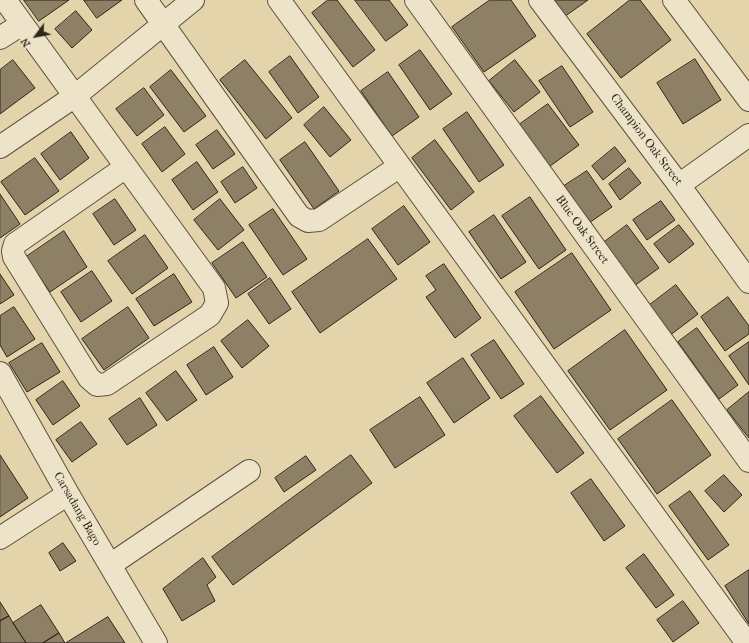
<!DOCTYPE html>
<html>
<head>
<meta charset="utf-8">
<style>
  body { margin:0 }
  #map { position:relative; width:749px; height:643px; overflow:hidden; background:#e4d4ac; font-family:"IM FELL French Canon",serif }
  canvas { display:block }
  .north { position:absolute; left:16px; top:16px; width:40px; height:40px; -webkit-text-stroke:3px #ede3c9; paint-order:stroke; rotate:238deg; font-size:11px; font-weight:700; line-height:16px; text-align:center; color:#2f2519 }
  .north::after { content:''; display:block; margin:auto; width:14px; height:18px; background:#2f2519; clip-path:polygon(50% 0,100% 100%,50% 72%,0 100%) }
</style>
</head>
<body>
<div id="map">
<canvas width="749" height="643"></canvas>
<div class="north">N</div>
</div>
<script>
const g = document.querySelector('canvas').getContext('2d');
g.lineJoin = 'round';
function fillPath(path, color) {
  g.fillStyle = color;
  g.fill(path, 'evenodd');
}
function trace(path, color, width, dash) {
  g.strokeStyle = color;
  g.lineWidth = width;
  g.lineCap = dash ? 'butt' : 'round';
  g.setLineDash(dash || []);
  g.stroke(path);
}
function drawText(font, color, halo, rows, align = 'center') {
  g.font = font + ' "IM FELL French Canon",serif';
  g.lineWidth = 4;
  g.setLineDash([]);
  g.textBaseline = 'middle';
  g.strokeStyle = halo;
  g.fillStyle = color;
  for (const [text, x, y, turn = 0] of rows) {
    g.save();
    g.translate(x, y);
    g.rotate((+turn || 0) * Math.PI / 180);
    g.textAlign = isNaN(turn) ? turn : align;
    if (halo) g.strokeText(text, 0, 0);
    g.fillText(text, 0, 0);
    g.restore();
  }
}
const building = new Path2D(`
  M24,0H69L39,21Z
  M84,0H122L97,18Z
  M328,0H337L375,50L353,67L312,13Z
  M355,0H389L408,25L386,41Z
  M490,0H511L536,36L484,72L452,27Z
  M551,0H588L564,17Z
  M630,0H640L671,40L621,78L587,34Z
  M76,11L92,30L72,48L55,29Z
  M420,50L452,94L430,110L399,65Z
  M290,56L319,97L298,113L269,72Z
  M695,59L721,100L683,124L657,83Z
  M13,60L35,88L0,114V70Z
  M245,60L292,118L266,139L220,80Z
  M515,60L540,92L514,112L489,81Z
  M562,66L593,112L570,127L539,81Z
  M171,70L206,116L184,132L150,87Z
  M388,72L419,117L392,136L361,91Z
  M144,88L164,115L137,136L116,109Z
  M548,104L579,145L546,169L516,127Z
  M324,107L351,140L330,157L304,125Z
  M467,112L504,165L479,182L443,129Z
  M165,127L185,154L162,172L142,144Z
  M217,130L235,154L213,169L196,145Z
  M71,132L89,158L60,180L41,154Z
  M435,140L474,192L451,210L412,158Z
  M305,142L339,191L314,209L280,160Z
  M615,147L626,161L603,180L592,166Z
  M35,158L59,191L25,215L1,182Z
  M197,162L218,192L193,210L172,180Z
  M243,167L257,188L235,203L221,182Z
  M629,168L641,183L620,200L609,184Z
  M587,171L612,207L589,223L564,186Z
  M0,194L20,224L0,238Z
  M530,197L566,250L539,269L502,216Z
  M115,199L136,230L114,245L93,214Z
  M220,199L244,230L218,250L194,220Z
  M661,201L675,220L647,240L633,220Z
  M404,206L430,242L398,265L372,229Z
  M273,209L307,259L283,275L249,225Z
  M494,215L526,262L501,279L469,232Z
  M627,225L659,268L634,286L603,243Z
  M679,225L694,244L669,263L654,244Z
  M64,231L87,267L50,292L26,257Z
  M145,235L168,268L132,294L108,261Z
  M368,239L397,279L320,333L292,292Z
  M243,242L267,277L236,298L212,263Z
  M572,253L611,310L554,349L515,292Z
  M444,264L481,318L455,338L426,297L436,290L426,276Z
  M92,271L112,301L81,322L61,292Z
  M0,274L14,295L0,304Z
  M174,274L192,302L154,326L136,299Z
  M270,278L291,309L269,324L248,294Z
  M676,285L698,314L669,336L647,307Z
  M728,297L749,326V334L725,351L701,317Z
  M14,307L35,339L7,357L0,345V316Z
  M128,307L149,338L104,370L82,339Z
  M248,320L269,346L242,368L221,341Z
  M697,328L738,385L719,399L678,342Z
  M625,330L667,390L610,430L568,371Z
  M494,340L524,384L501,399L471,355Z
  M749,342V385L729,356Z
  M42,343L60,372L27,392L9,363Z
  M214,347L233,377L206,395L187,365Z
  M463,358L490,398L454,423L427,383Z
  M176,371L197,400L167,421L146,393Z
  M63,381L80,406L53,425L36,400Z
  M749,392V438L727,410Z
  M541,396L584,453L557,473L514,416Z
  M420,397L445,435L395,468L370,430Z
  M140,398L157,425L127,445L109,419Z
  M672,400L711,455L657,494L618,439Z
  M81,422L97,444L72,462L56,440Z
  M0,455L28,498L0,517Z
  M351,455L372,483L233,585L212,557Z
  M306,456L316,470L284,492L275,478Z
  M724,475L742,495L724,512L705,491Z
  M591,479L625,526L604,541L571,493Z
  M690,491L729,545L708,560L669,506Z
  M63,543L76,561L60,571L49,553Z
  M644,554L674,595L656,608L626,568Z
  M203,558L216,577L207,585L215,601L182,621L163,589Z
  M749,570V624L725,586Z
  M683,601L699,623L673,642L657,620Z
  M0,602L9,616L0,621Z
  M41,605L59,633L43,643H26L13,623Z
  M9,616L13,623L26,643H0V621Z
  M108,617L125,643H66Z
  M59,633L65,643H43Z`);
fillPath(building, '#8d8065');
trace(building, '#2f2519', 1);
const minor = new Path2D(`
  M5,0L214,288L217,303L210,315L107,384L97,385L89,378L14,257L13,251L15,244L126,167
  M146,0L299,216L308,221L319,220L400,166
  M279,0L747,643
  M416,0L749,461
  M540,0L679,185L749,282
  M674,0L749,100
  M0,38L22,24
  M0,147L75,96L193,0
  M679,185L749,135
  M0,373L68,494L156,643
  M0,538L68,494
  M110,565L249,471`);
trace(minor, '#5c513e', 24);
trace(minor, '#ede3c9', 22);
drawText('12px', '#2f2519', '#ede3c9', [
  ["Champion Oak Street",646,140,53],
  ["Blue Oak Street",582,230,54],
  ["Carsadang Bago",77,509,60]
]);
</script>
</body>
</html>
